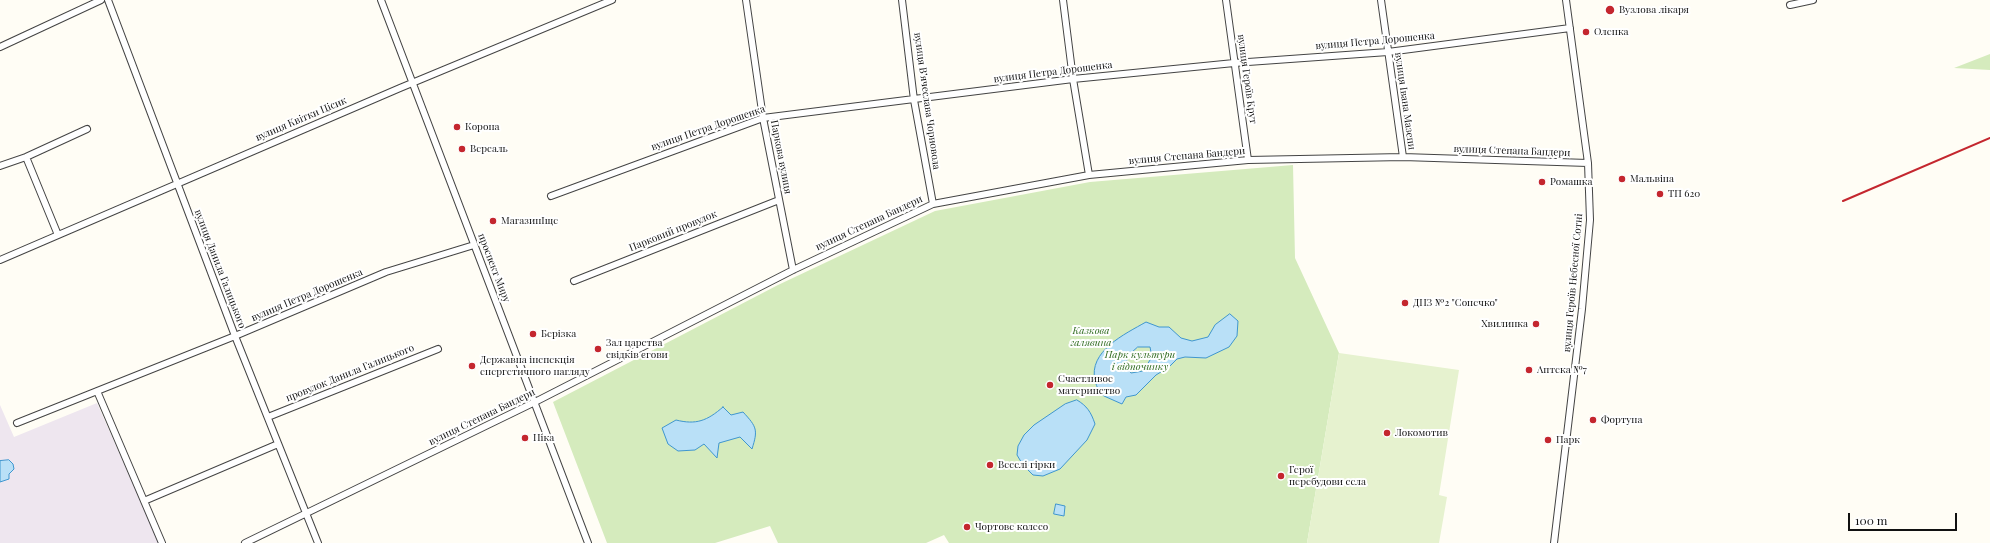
<!DOCTYPE html>
<html>
<head>
<meta charset="utf-8">
<style>
  body { margin:0 }
  #map { position:relative; width:1990px; height:543px; overflow:hidden; background:#fffdf5; font-family:"Playfair Display",serif }
  canvas { display:block }
  .scale { position:absolute; left:1848px; top:513px; width:109px; height:18px; box-sizing:border-box; border:2px solid #111; border-top:0; padding-left:5px; font-size:12px; line-height:14px; white-space:nowrap; color:#111; -webkit-text-stroke:3px #fff; paint-order:stroke }
</style>
</head>
<body>
<div id="map">
<canvas width="1990" height="543"></canvas>
<div class="scale">100 m</div>
</div>
<script>
const g = document.querySelector('canvas').getContext('2d');
g.lineJoin = 'round';
function fillPath(path, color) {
  g.fillStyle = color;
  g.fill(path, 'evenodd');
}
function trace(path, color, width, dash) {
  g.strokeStyle = color;
  g.lineWidth = width;
  g.lineCap = dash ? 'butt' : 'round';
  g.setLineDash(dash || []);
  g.stroke(path);
}
function drawText(font, color, halo, rows, align = 'center') {
  g.font = font + ' "Playfair Display",serif';
  g.lineWidth = 4;
  g.setLineDash([]);
  g.textBaseline = 'middle';
  g.strokeStyle = halo;
  g.fillStyle = color;
  for (const [text, x, y, turn = 0] of rows) {
    g.save();
    g.translate(x, y);
    g.rotate((+turn || 0) * Math.PI / 180);
    g.textAlign = isNaN(turn) ? turn : align;
    if (halo) g.strokeText(text, 0, 0);
    g.fillText(text, 0, 0);
    g.restore();
  }
}
fillPath(new Path2D(`
  M97,403L159,543H0V405L14,437Z`), '#eee6ef');
fillPath(new Path2D(`
  M1990,54V70L1954,68Z
  M1293,165L1295,258L1339,353L1307,543H949L944,535L926,543H778L770,526L715,543H607L553,402L778,285L935,211L1090,182Z`), '#d5ebbd');
fillPath(new Path2D(`
  M1339,353L1459,370L1439,495L1447,497L1439,543H1307Z`), '#e6f2cf');
const water = new Path2D(`
  M1230,314L1238,321L1237,336L1229,347L1206,358L1185,357L1177,359L1169,367L1156,375L1136,395L1126,397L1122,404C1116,401 1110,399 1104,396C1099,393 1097,387 1095,381C1088,351 1125,334 1146,322L1159,327H1169L1181,338L1192,341L1208,337L1215,325ZM1138,347H1150L1152,357L1143,371L1131,373L1125,366L1128,356Z
  M1077,400C1087,406 1091,412 1095,424L1087,440L1060,469L1043,476L1033,475L1023,465L1017,455L1018,446L1024,435L1034,425L1065,404Z
  M723,407L731,415L743,412C757,427 758,430 752,449L740,437L719,443L717,458L704,444L695,450L678,451L668,444L662,428L676,420C696,425 707,421 723,407Z
  M9,460L13,464L14,469L9,474V479L0,482V461Z
  M1056,504L1065,506L1064,516L1054,514Z`);
fillPath(water, '#b9e0f7');
trace(water, '#3f96cf', 1);
const street = new Path2D(`
  M108,0L235,336L318,543
  M381,0L588,543
  M746,0L763,118L793,270
  M902,0L914,100L933,204
  M1063,0L1073,79L1089,175
  M1226,0L1248,160
  M1381,0L1403,157
  M1790,5L1813,0
  M0,47L101,0
  M26,157L58,235
  M0,166L26,157L87,129
  M551,196L763,118L1073,79L1234,63L1388,52L1570,28
  M0,260L400,88L612,0
  M574,281L779,200
  M97,391L162,543
  M268,417L438,349
  M17,423L235,336L386,272L474,245
  M144,501L278,444
  M245,543L535,402L793,270L933,204L1089,175L1248,160L1403,157L1588,163
  M1554,543L1582,309L1590,220L1588,163L1566,0`);
trace(street, '#444', 8);
trace(street, '#fff', 6);
trace(new Path2D(`
  M1843,201L1990,138`), '#c4262e', 2);
for (const [x, y, r, color] of [
  [1610,10,5,"#c4262e"],
  [1586,32,4,"#c4262e"],
  [457,127,4,"#c4262e"],
  [462,149,4,"#c4262e"],
  [1622,179,4,"#c4262e"],
  [1542,182,4,"#c4262e"],
  [1660,194,4,"#c4262e"],
  [493,221,4,"#c4262e"],
  [1405,303,4,"#c4262e"],
  [1536,324,4,"#c4262e"],
  [533,334,4,"#c4262e"],
  [598,349,4,"#c4262e"],
  [472,366,4,"#c4262e"],
  [1529,370,4,"#c4262e"],
  [1050,385,4,"#c4262e"],
  [1593,420,4,"#c4262e"],
  [1387,433,4,"#c4262e"],
  [525,438,4,"#c4262e"],
  [1548,440,4,"#c4262e"],
  [990,465,4,"#c4262e"],
  [1281,476,4,"#c4262e"],
  [967,527,4,"#c4262e"]
]) {
  const dot = new Path2D();
  dot.arc(x, y, r, 0, 2 * Math.PI);
  g.fillStyle = color;
  g.fill(dot);
  trace(dot, '#fff', 1.5);
}
drawText('10px', '#111', '#fff', [
  ["Вузлова лікаря",1619,10],
  ["Оленка",1594,32],
  ["Корона",465,127],
  ["Версаль",470,149],
  ["Мальвіна",1630,179],
  ["Ромашка",1550,182],
  ["ТП 620",1668,194],
  ["МагазинІще",501,221],
  ["ДНЗ №2 \"Сонечко\"",1413,303],
  ["Хвилинка",1528,324,"right"],
  ["Берізка",541,334],
  ["Зал царства",606,343],
  ["свідків єгови",606,355],
  ["Державна інспекція",480,360],
  ["енергетичного нагляду",480,372],
  ["Аптека №7",1537,370],
  ["Счастливое",1058,379],
  ["материнство",1058,391],
  ["Фортуна",1601,420],
  ["Локомотив",1395,433],
  ["Ніка",533,438],
  ["Парк",1556,440],
  ["Веселі гірки",998,465],
  ["Герої",1289,470],
  ["перебудови села",1289,482],
  ["Чортове колесо",975,527]
], 'left');
drawText('10px', '#111', '#fff', [
  ["вулиця Петра Дорошенка",1375,41,-5],
  ["вулиця Петра Дорошенка",1053,72,-7],
  ["вулиця Героїв Крут",1247,79,82],
  ["вулиця Вʼячеслава Чорновола",927,101,82],
  ["вулиця Івана Мазепи",1405,101,82],
  ["вулиця Квітки Цісик",301,119,-23],
  ["вулиця Петра Дорошенка",708,128,-19],
  ["вулиця Степана Бандери",1512,151,2],
  ["вулиця Степана Бандери",1187,156,-5],
  ["Паркова вулиця",781,157,79],
  ["вулиця Степана Бандери",869,223,-25],
  ["Парковий провулок",673,231,-22],
  ["проспект Миру",494,268,69],
  ["вулиця Данила Галицького",220,269,69],
  ["вулиця Героїв Небесної Сотні",1573,283,-85],
  ["вулиця Петра Дорошенка",307,295,-23],
  ["провулок Данила Галицького",350,373,-22],
  ["вулиця Степана Бандери",482,417,-26]
]);
drawText('italic 10px', '#2f6b1f', '#fff', [
  ["Казкова",1091,331],
  ["галявина",1091,343],
  ["Парк культури",1140,355],
  ["і відпочинку",1140,367]
]);
</script>
</body>
</html>
